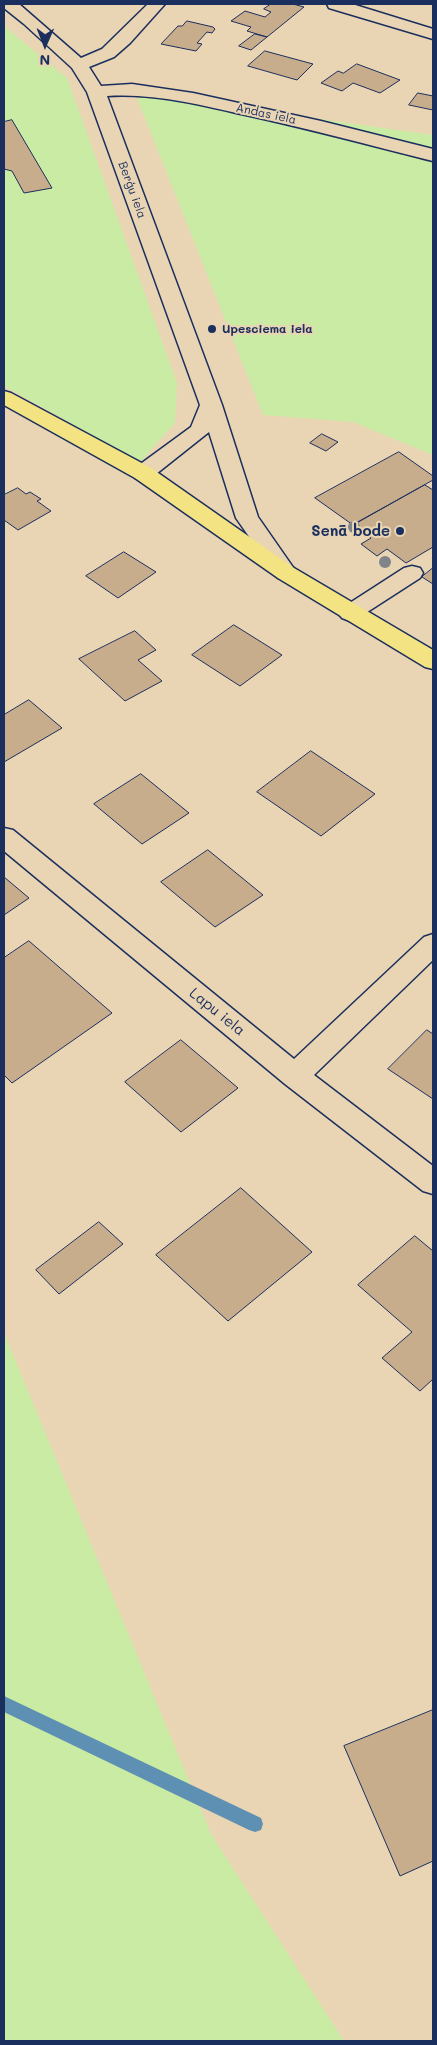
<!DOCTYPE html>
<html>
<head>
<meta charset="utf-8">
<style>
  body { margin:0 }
  #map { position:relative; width:437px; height:2045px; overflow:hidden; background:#e9d5b3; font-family:Mali,sans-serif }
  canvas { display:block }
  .frame { position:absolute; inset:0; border:5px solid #1b2f5e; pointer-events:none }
  .north { position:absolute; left:20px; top:20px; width:50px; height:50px; -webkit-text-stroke:4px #e9d5b3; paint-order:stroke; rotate:181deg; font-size:14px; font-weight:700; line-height:20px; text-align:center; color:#1b2f5e }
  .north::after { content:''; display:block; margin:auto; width:18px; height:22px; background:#1b2f5e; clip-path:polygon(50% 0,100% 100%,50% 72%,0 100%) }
</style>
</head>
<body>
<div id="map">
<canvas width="437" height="2045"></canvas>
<div class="frame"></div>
<div class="north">N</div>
</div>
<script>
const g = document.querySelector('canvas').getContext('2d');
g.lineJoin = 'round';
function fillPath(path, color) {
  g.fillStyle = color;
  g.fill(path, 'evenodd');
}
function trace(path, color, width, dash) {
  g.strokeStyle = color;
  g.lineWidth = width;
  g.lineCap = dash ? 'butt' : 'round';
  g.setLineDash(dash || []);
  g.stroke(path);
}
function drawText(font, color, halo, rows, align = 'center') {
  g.font = font + ' Mali,sans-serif';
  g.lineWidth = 4;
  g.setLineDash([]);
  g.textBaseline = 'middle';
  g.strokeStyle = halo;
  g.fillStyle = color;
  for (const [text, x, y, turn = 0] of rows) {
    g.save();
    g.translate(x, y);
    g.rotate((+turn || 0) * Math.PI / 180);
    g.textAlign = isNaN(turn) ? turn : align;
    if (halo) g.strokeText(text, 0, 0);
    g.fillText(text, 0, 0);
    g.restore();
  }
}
fillPath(new Path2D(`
  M4,26L67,78L177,383L175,423L140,462L4,386Z
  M135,93L433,135V455L353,422L263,415Z
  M4,1333L211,1834L344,2041H4Z`), '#caeba4');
fillPath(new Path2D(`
  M4,1696L261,1818L263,1824L261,1830L255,1832L249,1830L4,1712Z`), '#5e90b4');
const building = new Path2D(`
  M271,4H293L304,7L267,37L247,31L251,27L231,21L245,11L265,17L271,12L264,9Z
  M187,21L213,27L215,29L212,33L207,32L197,43L202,44L196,51L161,44L178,26H182Z
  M255,34L267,37L251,50L239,46Z
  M265,51L313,64L297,80L248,66Z
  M357,64L400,80L380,93L353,83L342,91L321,83L338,71L343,73Z
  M418,93L433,96V110L409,105Z
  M12,120L52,188L24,193L12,171L4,169V122Z
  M322,434L338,442L326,451L310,443Z
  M399,452L433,476V480L353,525L315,498Z
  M425,485L433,490V547L406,563L387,549L377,556L361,544L371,538L353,525Z
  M18,488L26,494L30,492L41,499L37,501L51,511L18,530L4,520V495Z
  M124,552L156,572L118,598L86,576Z
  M433,568V584L422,577Z
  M234,625L282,655L240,686L192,655Z
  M135,631L156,650L138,660L162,681L125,701L79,659Z
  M29,700L62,728L4,762V715Z
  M311,751L375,794L321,836L257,792Z
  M141,774L189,813L142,844L94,804Z
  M208,850L263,895L215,927L161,882Z
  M4,877L29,898L4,915Z
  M29,941L112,1013L12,1083L4,1075V958Z
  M427,1030L433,1034V1099L388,1069Z
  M181,1040L238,1088L181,1132L125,1082Z
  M241,1188L312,1252L228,1321L156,1255Z
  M99,1222L123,1244L59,1294L36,1270Z
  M415,1236L433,1251V1379L420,1391L382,1358L412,1332L358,1285Z
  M433,1710V1861L400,1876L344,1746Z`);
fillPath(building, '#c8ad8d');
trace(building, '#1b2f5e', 1);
const minor = new Path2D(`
  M4,4H19L81,58L102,49L148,4H165L130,43L114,57L89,67L101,86L132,84L193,93L321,121L433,149V161C369,145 306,128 241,114C197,104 152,93 107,96L222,405L258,517L297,573L294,578L286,580L278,578L236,518L209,432L151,478L143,480L135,478L132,473L135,468L191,427L200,405L87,92L72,68L24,24L4,8Z
  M327,4H352L433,29V39L329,8Z
  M412,566L420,568L423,573L420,578L358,618L350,621L342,618L338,613L342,608L404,568Z
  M4,828L13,830L294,1059L424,937L433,934V960L314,1075L433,1166V1194L423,1191L285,1084L4,851Z`);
const major = new Path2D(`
  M4,391L11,393L151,468L294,568L433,650V669L425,667L278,578L135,478L4,405Z`);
trace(minor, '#1b2f5e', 3);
trace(major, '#1b2f5e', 3);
fillPath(minor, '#e9d5b3');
fillPath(major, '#f4e382');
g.fillStyle = '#818488';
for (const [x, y] of [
  [354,527],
  [385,562]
]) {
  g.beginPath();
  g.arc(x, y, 6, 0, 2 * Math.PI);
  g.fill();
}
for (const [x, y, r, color] of [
  [212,329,5,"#1b2f5e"],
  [400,531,5,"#1b2f5e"]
]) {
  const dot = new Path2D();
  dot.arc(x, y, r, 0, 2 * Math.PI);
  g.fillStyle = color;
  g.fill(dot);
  trace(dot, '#e9d5b3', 2);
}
drawText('12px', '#1b2f5e', '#e9d5b3', [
  ["Andas iela",266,114,12],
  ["Berģu iela",132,190,70]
]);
drawText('bold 12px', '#1b2f5e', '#e9d5b3', [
  ["Upesciema iela",222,329]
], 'left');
drawText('bold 15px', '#1b2f5e', '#e9d5b3', [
  ["Senā bode",390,531]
], 'right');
drawText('15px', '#1b2f5e', '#e9d5b3', [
  ["Lapu iela",217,1012,39]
]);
</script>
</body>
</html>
